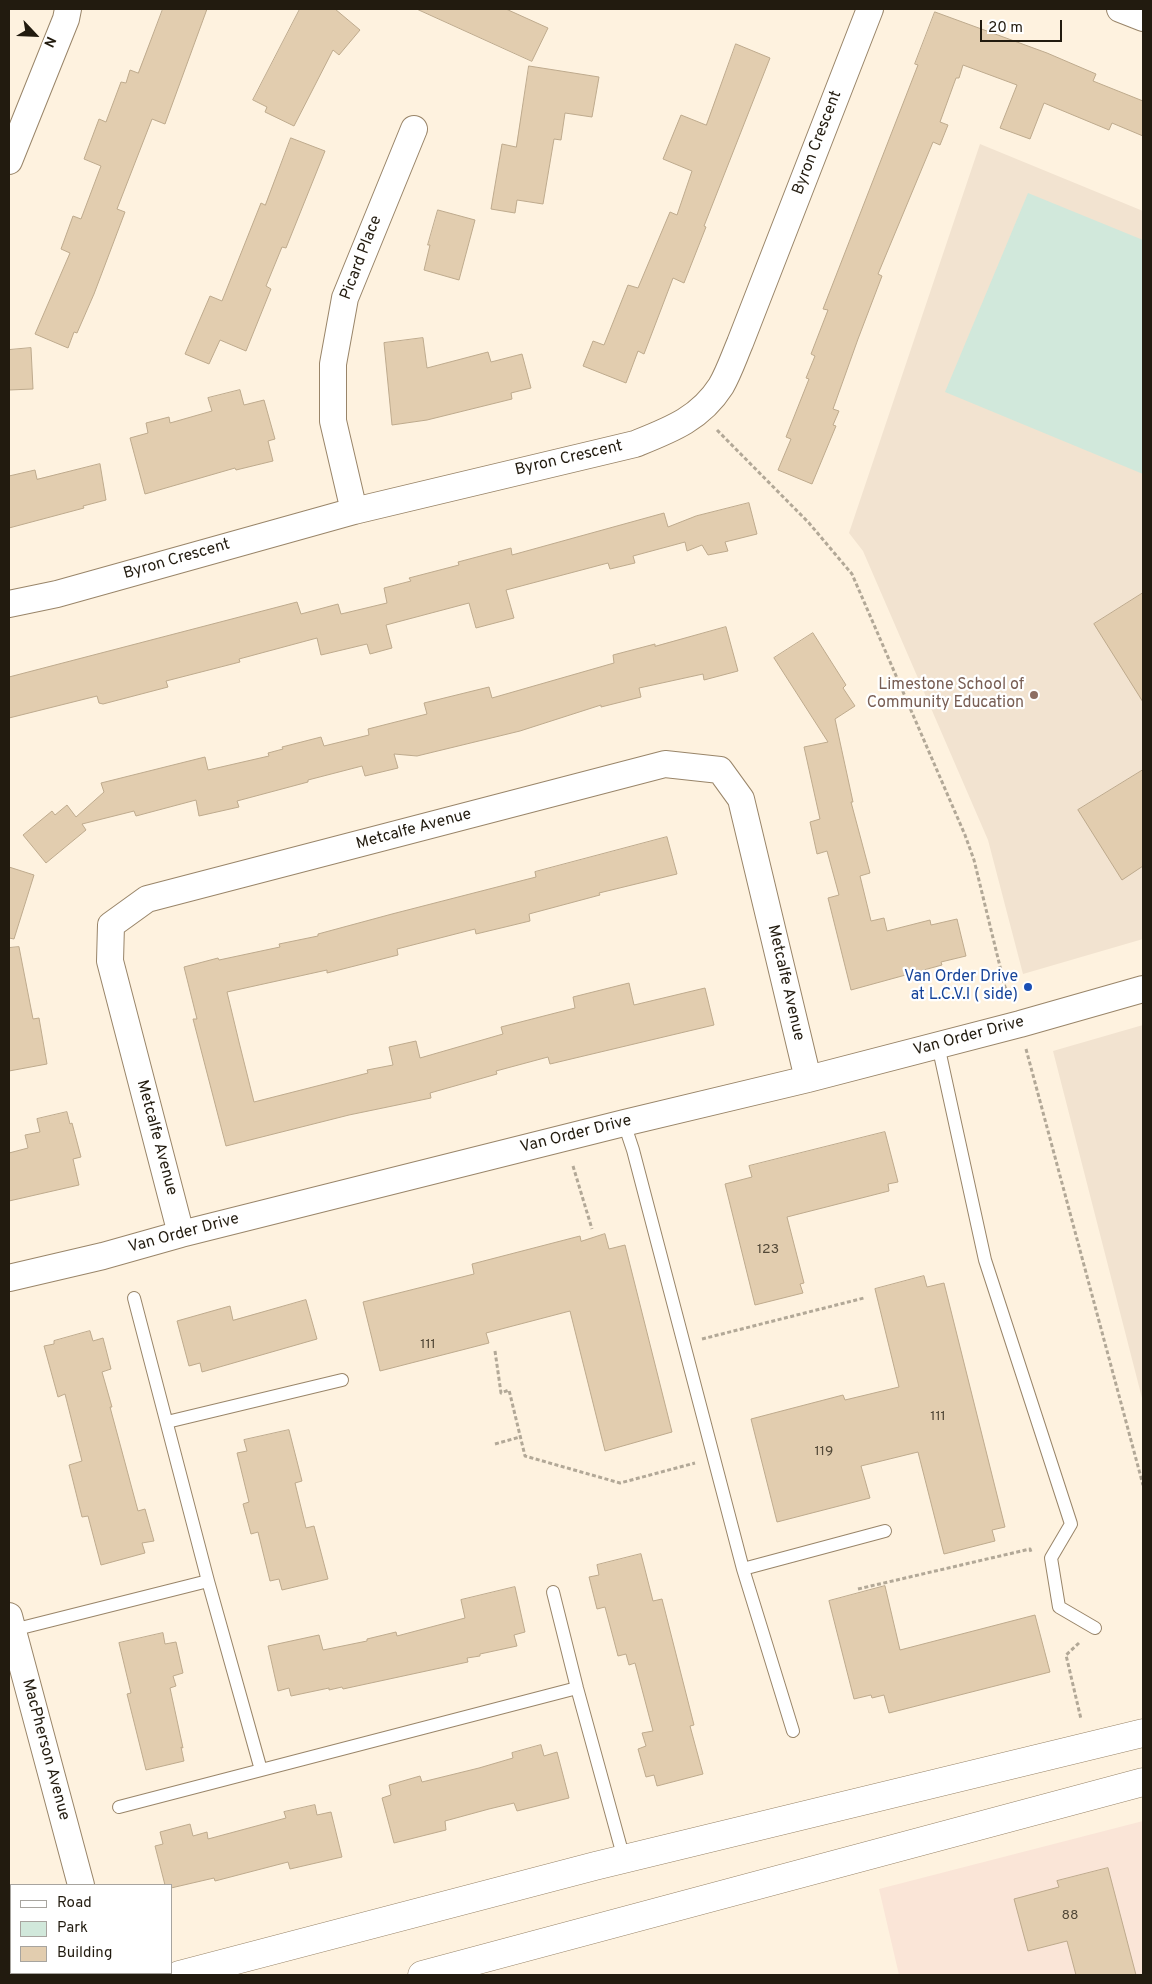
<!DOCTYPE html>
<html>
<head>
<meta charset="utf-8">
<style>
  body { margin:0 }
  #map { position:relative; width:1152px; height:1984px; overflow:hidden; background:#fef2df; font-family:Overpass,sans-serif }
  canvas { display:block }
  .frame { position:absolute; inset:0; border:10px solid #221b0f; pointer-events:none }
  .legend { position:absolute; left:10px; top:1884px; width:162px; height:90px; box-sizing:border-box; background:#fff; border:1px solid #a7a49f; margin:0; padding:6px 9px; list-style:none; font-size:15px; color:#221b0f }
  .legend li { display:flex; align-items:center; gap:10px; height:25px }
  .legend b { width:25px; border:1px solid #a7a49f }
  .north { position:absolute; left:10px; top:10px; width:50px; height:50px; -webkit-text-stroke:4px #fff; paint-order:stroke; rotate:115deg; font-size:14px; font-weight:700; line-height:20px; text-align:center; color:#221b0f }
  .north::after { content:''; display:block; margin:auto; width:18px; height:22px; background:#221b0f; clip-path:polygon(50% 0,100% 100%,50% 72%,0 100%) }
  .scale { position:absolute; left:980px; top:20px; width:82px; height:22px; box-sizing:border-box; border:2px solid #221b0f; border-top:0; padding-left:6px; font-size:15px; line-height:18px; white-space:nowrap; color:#221b0f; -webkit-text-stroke:4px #fff; paint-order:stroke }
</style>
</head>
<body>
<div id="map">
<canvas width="1152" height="1984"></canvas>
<div class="frame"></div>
<ul class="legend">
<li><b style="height:6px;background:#fff"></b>Road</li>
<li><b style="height:14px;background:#d1e8db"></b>Park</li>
<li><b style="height:14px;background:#e2cdaf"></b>Building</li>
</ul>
<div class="north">N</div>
<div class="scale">20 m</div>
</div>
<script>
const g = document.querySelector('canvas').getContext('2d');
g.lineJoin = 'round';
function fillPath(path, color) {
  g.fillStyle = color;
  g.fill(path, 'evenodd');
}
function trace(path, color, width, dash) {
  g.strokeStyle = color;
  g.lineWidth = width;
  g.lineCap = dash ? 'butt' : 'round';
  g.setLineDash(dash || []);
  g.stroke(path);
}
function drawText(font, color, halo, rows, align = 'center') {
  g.font = font + ' Overpass,sans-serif';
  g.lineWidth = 4.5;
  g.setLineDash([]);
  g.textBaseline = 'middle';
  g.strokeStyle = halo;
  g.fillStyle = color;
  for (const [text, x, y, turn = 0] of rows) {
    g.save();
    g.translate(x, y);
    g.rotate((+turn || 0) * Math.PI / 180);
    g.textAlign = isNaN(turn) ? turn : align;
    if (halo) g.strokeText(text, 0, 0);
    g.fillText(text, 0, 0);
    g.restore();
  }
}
fillPath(new Path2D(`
  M1143,1821V1975H899L879,1889Z`), '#fae5d7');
fillPath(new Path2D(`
  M980,144L1143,211V939L1023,974L988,840L863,551L849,533Z
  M1143,1025V1402L1053,1051Z`), '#f2e3d0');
fillPath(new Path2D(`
  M1028,193L1143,240V474L945,392Z`), '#d1e8db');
const building = new Path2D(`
  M163,9H207L165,124L152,119L117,209L125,212L94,294L77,333L74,332L68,348L35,334L70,253L61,249L73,216L81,219L101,166L84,159L99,119L106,122L121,82L126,83L130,70L138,73Z
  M300,9H335L360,30L339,55L333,50L294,126L265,112L267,107L253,100Z
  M417,9H506L548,28L532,61Z
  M935,12L1047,53L1096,74L1093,81L1143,101V136L1112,123L1109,130L1044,103L1030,139L1000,128L1017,85L963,65L959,78H956L940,122L948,125L940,145L933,142L878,274L882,276L858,339L833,409L839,411L833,425L836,426L812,484L778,470L791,439L786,437L809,379L806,378L815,356L811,354L828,310L823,309L918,65L915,64Z
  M736,44L770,58L704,226L706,227L684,283L673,278L644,354L638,351L626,383L583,366L593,341L604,345L628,285L638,288L670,212L677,215L692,171L663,159L681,115L706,125Z
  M529,66L599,77L592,117L565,113L561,140L554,139L543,204L517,200L515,213L491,209L502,144L516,147Z
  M291,138L325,151L286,248L282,247L266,286L271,289L246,351L220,340L209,364L185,354L210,296L222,301L261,203L265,205Z
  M438,210L475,220L459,280L424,270L430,245H428Z
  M423,338L427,368L488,352L491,362L522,354L531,388L511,393L512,399L427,420L392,425L384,343Z
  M31,348L33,389L9,390V350Z
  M240,390L244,405L264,400L275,439L268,441L273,461L236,470L235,468L145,494L130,438L148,433L146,423L169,417L170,423L212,411L208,398Z
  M100,464L106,500L83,506L84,508L9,528V476L35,470L37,479Z
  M749,503L757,534L725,542L728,551L708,555L702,545L687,551L685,542L633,556L635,563L610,569L608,563L506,590L514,618L476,628L469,603L386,625L392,648L370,654L367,644L321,655L317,638L239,659L240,662L166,681L168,687L103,704L99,703L97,696L9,718V677L297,602L301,614L338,604L341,614L387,603L384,588L411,581L409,578L459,565L458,562L511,548L512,555L664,513L668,527L696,516Z
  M1143,593V702L1094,624Z
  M726,627L738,671L704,680L703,674L639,688L641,697L601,707V705L520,731L417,756L394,754L398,768L365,776L362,766L308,780V782L237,801L239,807L199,816L196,800L136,816L134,811L82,824L86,830L46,863L23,835L52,811L55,815L67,805L76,817L104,792L101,783L205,757L208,770L269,756L268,753L283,749L282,747L321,737L324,746L369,735L368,729L427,714L424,703L489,687L492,698L614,663L613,655L655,644V646Z
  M813,633L846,685L843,688L855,706L835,719L853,802H851L870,873L860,876L871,921L884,918L887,931L930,920L931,925L957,919L966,956L941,962L942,965L851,990L828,898L839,895L827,851L817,854L810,822L820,819L804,747L828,742L774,658Z
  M1143,770V866L1122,880L1078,810Z
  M667,837L677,874L599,893L600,895L529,914L530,921L476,934L475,929L397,949L398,955L327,973V970L227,992L239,1042L254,1102L368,1073L367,1070L393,1065L389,1047L416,1041L420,1058L503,1034L501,1027L575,1008L573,997L629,983L634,1005L705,988L714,1025L550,1064L548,1057L496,1071L497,1074L430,1093L431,1098L349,1115L226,1146L193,1019H197L184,967L218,958L219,960L280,947L279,944L318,936V934L392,914L536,877L535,872Z
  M9,867L34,875L14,939L9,938Z
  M19,947L33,1019L39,1018L47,1064L9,1071V948Z
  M67,1112L70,1124L72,1123L81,1157L73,1159L79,1185L9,1201V1153L28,1148L25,1135L40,1132L37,1119Z
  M885,1132L898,1182L888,1184L889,1191L787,1217L804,1283L800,1284L803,1293L755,1305L725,1184L752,1177L749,1166Z
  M605,1234L609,1249L625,1245L672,1432L605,1451L570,1311L486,1333L489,1343L380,1371L363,1302L474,1274L472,1264L580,1236L581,1241Z
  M924,1276L927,1287L944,1283L1005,1527L992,1530L995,1541L944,1554L918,1452L861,1466L870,1498L777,1522L751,1419L843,1395L845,1400L899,1387L875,1289Z
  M306,1300L317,1339L202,1372L200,1363L189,1366L177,1321L230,1306L233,1320Z
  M90,1331L93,1341L103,1338L111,1369L102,1372L112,1407H110L138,1511L145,1509L154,1541L142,1543L145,1553L101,1565L88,1516L82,1517L69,1465L82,1461L65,1394L58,1397L44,1346L54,1344V1341Z
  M289,1430L302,1481L295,1483L306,1528L314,1526L328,1579L282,1590L279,1579L270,1581L258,1532L251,1534L243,1504L249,1502L237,1453L247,1451L244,1440Z
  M641,1554L653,1601L662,1599L694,1725L690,1726L703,1774L657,1786L654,1775L646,1777L638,1749L646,1746L642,1733L653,1731L635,1663L629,1665L626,1654L618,1656L605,1607L597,1609L589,1577L599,1575L597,1565Z
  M885,1586L900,1650L1035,1615L1050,1672L889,1713L884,1695L872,1698L871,1695L854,1699L829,1601Z
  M515,1587L525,1632L514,1635L517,1646L480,1654V1656L467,1658L468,1662L343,1689L342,1687L329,1690V1688L291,1696L289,1688L278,1691L268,1646L319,1635L323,1650L367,1641V1639L396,1632L397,1636L465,1618L461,1600Z
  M163,1633L165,1644L176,1642L183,1673L173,1676L176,1686L170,1688L183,1748L181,1747L184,1761L146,1770L127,1694L131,1693L119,1643Z
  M541,1745L544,1756L557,1752L569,1798L517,1811L514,1803L489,1809L445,1821L446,1830L394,1843L382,1798L391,1795L389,1785L420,1776L422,1782L479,1768L513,1758L512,1753Z
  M315,1805L317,1815L331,1812L342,1857L290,1869L288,1862L215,1881L214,1878L171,1888V1885H165L155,1846L163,1844L160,1832L190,1824L193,1836L207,1832L208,1839L286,1818L284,1812Z
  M1108,1868L1136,1975H1076L1067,1941L1028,1951L1014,1899L1059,1887L1057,1881Z`);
fillPath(building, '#e2cdaf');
trace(building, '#beaa8d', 1);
const service = new Path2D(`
  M938,1045L985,1260L1071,1524L1051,1558L1059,1607L1095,1628
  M624,1123L633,1150L743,1569L793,1731
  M134,1298L208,1581L261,1770
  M167,1422L342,1380
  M743,1569L885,1531
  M553,1592L577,1688L624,1859
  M13,1630L208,1581
  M119,1807L577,1688`);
const minor = new Path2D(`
  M1120,9L1143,18
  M9,161L66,19L68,9
  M354,511L333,421V364L345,298L414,129
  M9,604L57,594L354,511L635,444C670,430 700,419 721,386C729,372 734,357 740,343L870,9
  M181,1234L110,961L111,925L147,899L665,764L720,770L741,799L808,1079
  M9,1278L103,1256L181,1234L624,1123L808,1079L1020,1024L1143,989
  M9,1616L81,1885
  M103,1973L104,1975`);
const primary = new Path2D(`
  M179,1975L595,1866L1143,1733
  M422,1975L1143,1782`);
trace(service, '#998569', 14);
trace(minor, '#998569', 28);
trace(primary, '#998569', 29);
trace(new Path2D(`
  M717,430L809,523L852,574L965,835L974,860L1005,987L1010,1000
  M1026,1049L1143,1485
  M573,1166L592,1229
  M702,1339L864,1298
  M495,1351L501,1393L509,1390L525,1456L620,1483L695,1463
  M495,1444L520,1437
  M858,1589L1030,1549L1031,1552
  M1079,1643L1066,1655L1081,1719
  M9,1960L11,1961
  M39,1973L44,1975`), '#b2a897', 3, [4, 2.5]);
trace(service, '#fff', 12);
trace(minor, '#fff', 26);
trace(primary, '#fff', 28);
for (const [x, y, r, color] of [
  [1034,695,5,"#8d6e63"],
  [1028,987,5,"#1a4fb4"]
]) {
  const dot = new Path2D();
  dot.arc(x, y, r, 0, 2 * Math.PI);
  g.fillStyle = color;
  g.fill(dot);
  trace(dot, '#fff', 2);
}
drawText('14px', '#524837', null, [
  ["123",768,1250],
  ["111",428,1345],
  ["111",938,1417],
  ["119",824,1452],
  ["88",1070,1916]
]);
drawText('16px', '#221b0f', '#fff', [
  ["Byron Crescent",818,143,-69],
  ["Picard Place",362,258,-69],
  ["Byron Crescent",569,459,-13],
  ["Byron Crescent",177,560,-16],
  ["Metcalfe Avenue",414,830,-15],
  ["Metcalfe Avenue",785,983,77],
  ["Van Order Drive",969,1037,-15],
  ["Van Order Drive",576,1135,-14],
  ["Metcalfe Avenue",156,1138,75],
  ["Van Order Drive",184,1234,-15],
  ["MacPherson Avenue",45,1750,75]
]);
drawText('16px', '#785e54', '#fff', [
  ["Limestone School of",1024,686],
  ["Community Education",1024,704]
], 'right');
drawText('16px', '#164399', '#fff', [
  ["Van Order Drive",1018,978],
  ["at L.C.V.I ( side)",1018,996]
], 'right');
</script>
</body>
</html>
